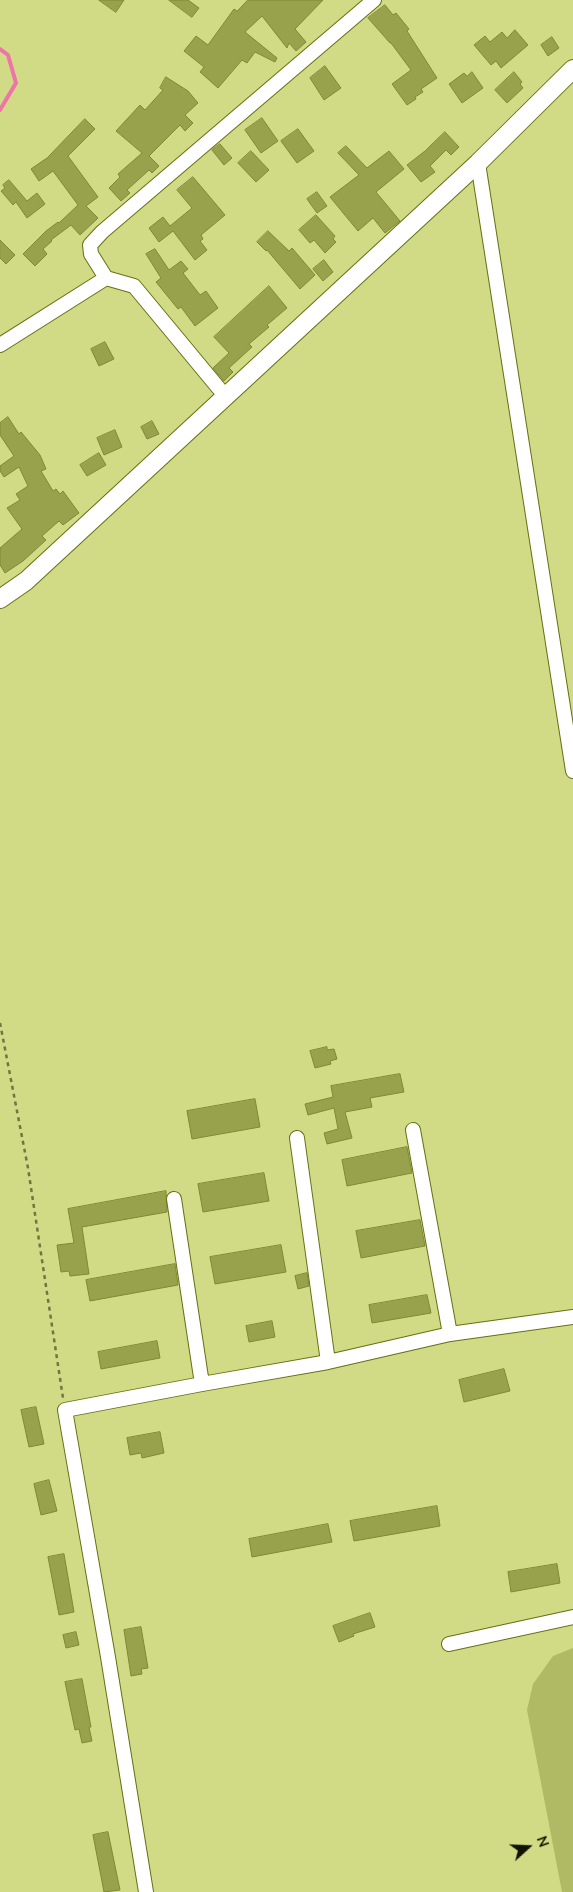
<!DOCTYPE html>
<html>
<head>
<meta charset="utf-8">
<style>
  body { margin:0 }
  #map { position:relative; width:573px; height:1892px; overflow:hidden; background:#d1db85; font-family:"Nunito Sans",sans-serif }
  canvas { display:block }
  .north { position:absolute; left:503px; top:1822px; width:50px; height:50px; -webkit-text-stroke:4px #d1db85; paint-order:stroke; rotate:70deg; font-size:14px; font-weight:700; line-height:20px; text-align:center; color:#111300 }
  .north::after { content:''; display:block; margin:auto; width:18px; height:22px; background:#111300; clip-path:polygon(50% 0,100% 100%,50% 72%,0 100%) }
</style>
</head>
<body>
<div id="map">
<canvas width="573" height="1892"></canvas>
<div class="north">N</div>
</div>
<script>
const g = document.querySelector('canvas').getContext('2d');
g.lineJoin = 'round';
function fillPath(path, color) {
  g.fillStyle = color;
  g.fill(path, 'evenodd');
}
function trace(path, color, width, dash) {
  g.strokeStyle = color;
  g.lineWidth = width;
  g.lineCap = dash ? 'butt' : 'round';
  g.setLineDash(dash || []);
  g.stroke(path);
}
fillPath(new Path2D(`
  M573,1648V1892H562L527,1710L533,1684L553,1656Z`), '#b0ba65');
trace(new Path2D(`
  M0,49L8,55L16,83L0,110`), '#ee74aa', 4);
const building = new Path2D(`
  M99,0H124L116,12Z
  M169,0H188L199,8L192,17Z
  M248,0H323L295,29L306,42L296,51L289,43L287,48L262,16L245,32L277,58L275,62L255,52L247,63L242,60L218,88L200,72L204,67L184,51L196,36L208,45L234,9L237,11Z
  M385,5L393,15L396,13L409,29L407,31L437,78L421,89L423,92L415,97L416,99L407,105L392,84L411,70L391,43H390L368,18Z
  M515,30L528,45L501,68L496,61L491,65L474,45L485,36L490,42L502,32L507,38Z
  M552,37L559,48L548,56L541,45Z
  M325,66L341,88L324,100L310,78Z
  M472,72L483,88L462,103L449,84L464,73L467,76Z
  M514,72L522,82L520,84L523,88L507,103L495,90Z
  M166,77L188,91L198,103L185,115L193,123L185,131L180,125L149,156L159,166L152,173L149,170L127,190L130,193L121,201L109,188L120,177L118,174L142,153L116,131L140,105L145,110L163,90L160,88Z
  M262,118L278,141L261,153L245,130Z
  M85,119L95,129L68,156L98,197L86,206L98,218L80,235L71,225L51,240L52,241L43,249L47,254L35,266L23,254L46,231L58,222L59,223L78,205L53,171L39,181L31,169L47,158Z
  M298,129L314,151L297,163L281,141Z
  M445,132L459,147L451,155L446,150L430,166L435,172L421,182L407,165L425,151Z
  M220,144L232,158L224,165L212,150Z
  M346,146L367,168L389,151L404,169L376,192L400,221L385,233L373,218L358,231L330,197L359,175L338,153Z
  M251,151L269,170L256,182L238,163Z
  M193,177L225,215L201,235L203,239L200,241L207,250L195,260L173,231L159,242L149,228L163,217L170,226L192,208L177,190Z
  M9,180L27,201L37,193L45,204L27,218L16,202L13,205L1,191L5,188L3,185Z
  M317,192L327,206L317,213L307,199Z
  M316,215L335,236L333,239L336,242L325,253L314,240L310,243L299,230Z
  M268,231L289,251L292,248L315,275L300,289L267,250L266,251L257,242Z
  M0,240L15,255L6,264L0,258Z
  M155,249L169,270L181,261L188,269L183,273L200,295L206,291L218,308L195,326L181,307L178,309L156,282L161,278L146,254Z
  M324,260L333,272L323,281L313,269Z
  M269,286L287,308L267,325L269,327L249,344L252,347L229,368L233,372L224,381L213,368L229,353L214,337Z
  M105,342L114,359L99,366L91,349Z
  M8,417L19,434L21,432L40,455L46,469L41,471L53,491L56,489L60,494L63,491L79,513L63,525L59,521L42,536L46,540L23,561L5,573L0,565V548L22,529L7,508L20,500L16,494L28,486L19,467L4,477L0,471V466L14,456L0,435V423Z
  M152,421L159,434L147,439L141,427Z
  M115,430L122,447L104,455L97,438Z
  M99,453L106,465L87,476L80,465Z
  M327,1047V1050L334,1049L337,1059L330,1061L331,1064L315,1068L310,1051Z
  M400,1074L404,1092L370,1098L372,1107L345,1112L352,1138L327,1144L324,1133L338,1129L334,1108L308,1115L305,1104L333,1097L331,1086Z
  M255,1099L260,1127L192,1139L187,1111Z
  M407,1147L412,1173L347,1186L342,1160Z
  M264,1173L269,1201L203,1212L198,1184Z
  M166,1191L167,1212L82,1227L89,1274L70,1276L69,1271L61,1272L57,1245L74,1243L68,1209Z
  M420,1220L425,1246L361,1258L356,1231Z
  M281,1245L286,1272L215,1284L210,1257Z
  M175,1264L178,1285L90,1301L86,1280Z
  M307,1273L309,1286L298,1289L295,1276Z
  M427,1295L431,1313L372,1323L369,1305Z
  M272,1321L275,1337L249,1342L246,1326Z
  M157,1341L160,1358L101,1369L98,1352Z
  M504,1369L510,1391L464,1402L459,1380Z
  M36,1407L44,1444L29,1447L21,1410Z
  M160,1432L164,1453L142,1458L141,1453L130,1455L127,1438Z
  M49,1480L57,1511L41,1515L34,1484Z
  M437,1506L440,1526L354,1541L350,1521Z
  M328,1524L332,1542L252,1557L249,1539Z
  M64,1554L74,1612L59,1615L48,1557Z
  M557,1564L560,1583L511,1592L508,1572Z
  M370,1613L375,1627L353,1634L354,1636L339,1642L333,1626Z
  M141,1627L148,1668L141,1669L142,1674L131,1676L124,1630Z
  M76,1632L79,1645L66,1648L63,1635Z
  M82,1679L91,1727H89L92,1741L82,1743L79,1729L75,1730L65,1682Z
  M108,1832L120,1890L104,1892L93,1835Z`);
fillPath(building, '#98a14c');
trace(building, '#808833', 1);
const minor = new Path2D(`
  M478,163L573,771
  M106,278L91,254L90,245L102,232L374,0
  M0,345L106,278L134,286L226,397
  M413,1130L450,1334
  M297,1138L328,1362
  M174,1199L202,1384
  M449,1644L573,1617
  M146,1892L108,1657L65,1410L202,1384L328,1362L450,1334L573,1317`);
const major = new Path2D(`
  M0,599L26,581L478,163L573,69`);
trace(minor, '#686f13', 16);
trace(major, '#686f13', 20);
trace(new Path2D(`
  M0,1023L28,1168L63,1398`), '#707642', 2.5, [4, 4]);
trace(minor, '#fff', 14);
trace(major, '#fff', 18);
</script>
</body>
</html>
